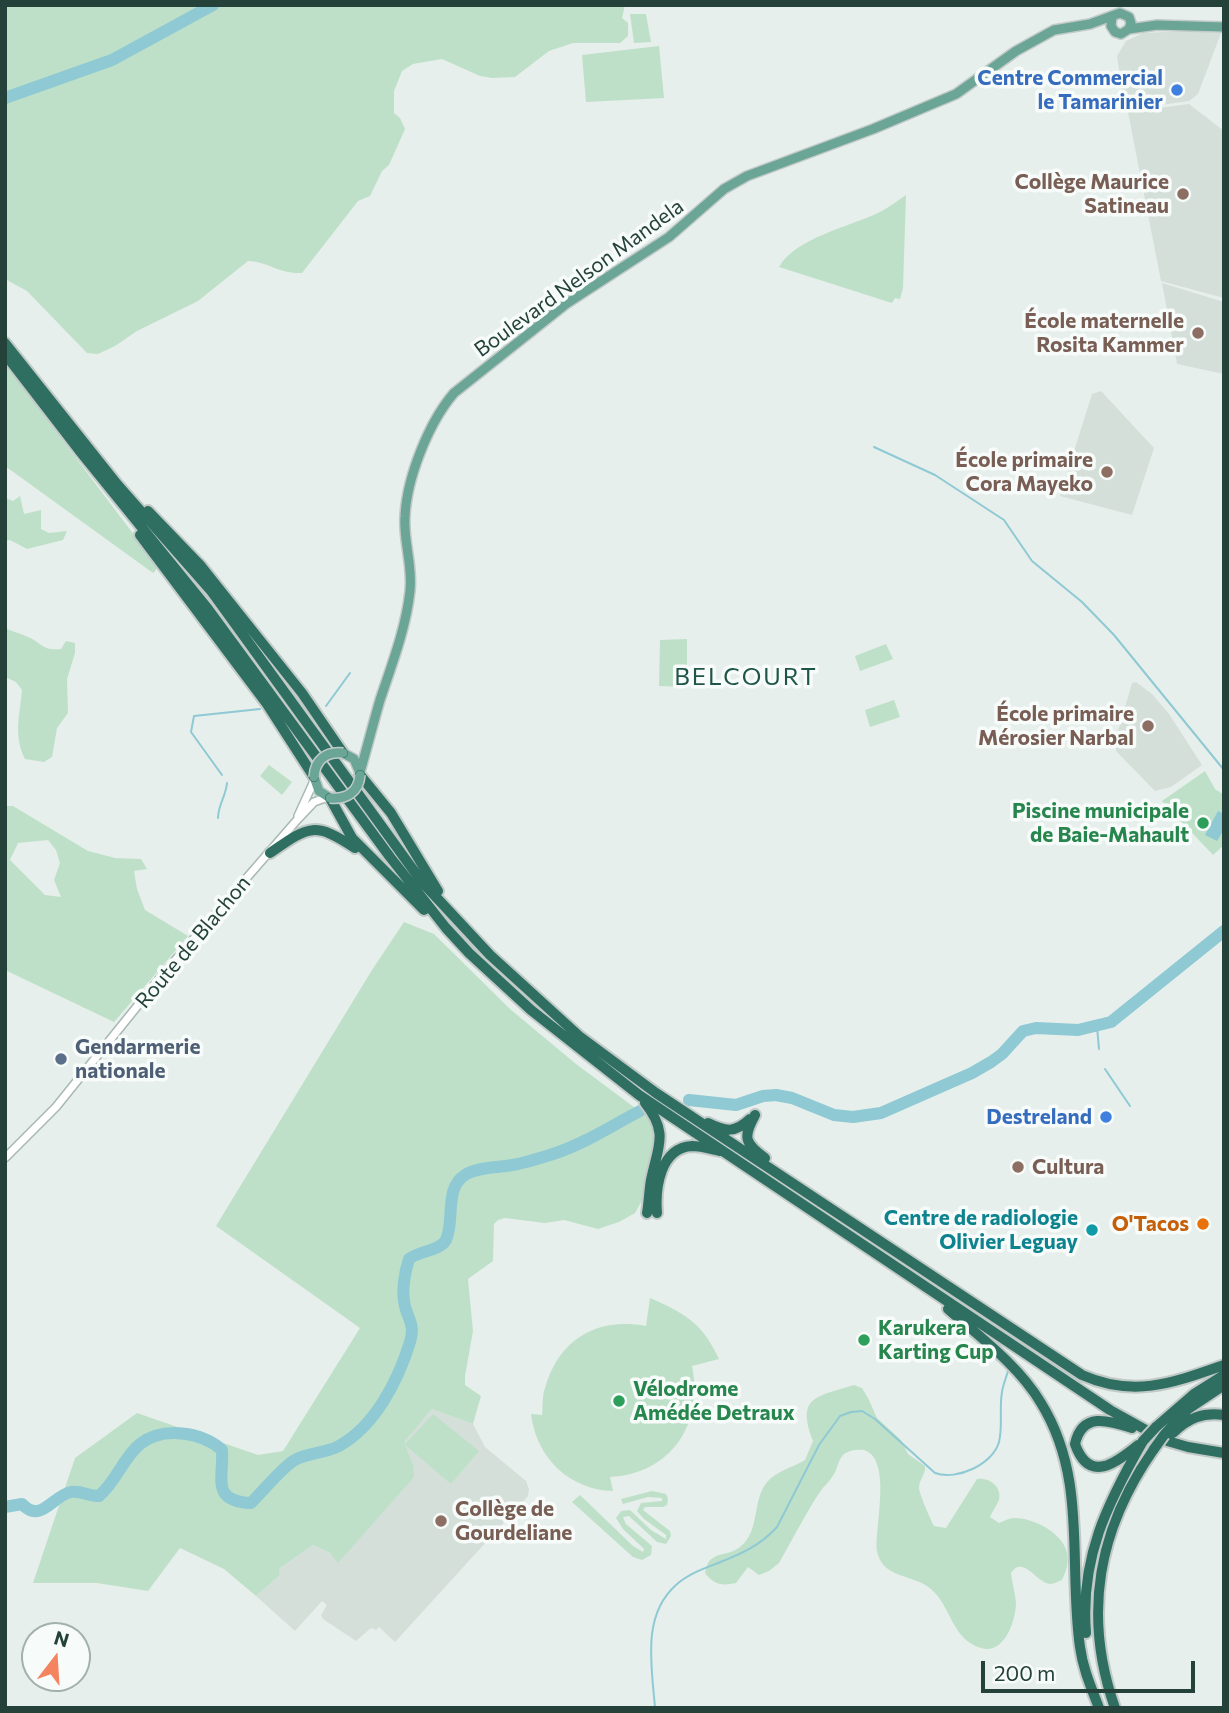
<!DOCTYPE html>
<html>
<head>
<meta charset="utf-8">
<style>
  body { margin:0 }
  #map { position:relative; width:1229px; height:1713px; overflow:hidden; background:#e6efeb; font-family:Commissioner,sans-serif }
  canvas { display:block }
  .frame { position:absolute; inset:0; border:7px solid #24423a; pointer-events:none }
  .north { position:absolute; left:21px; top:1622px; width:70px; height:70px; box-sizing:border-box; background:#f7fbf9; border:2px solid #a3b1ad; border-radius:50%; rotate:17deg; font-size:19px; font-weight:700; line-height:28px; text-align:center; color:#24423a }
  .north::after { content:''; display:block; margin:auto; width:24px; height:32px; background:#f4845f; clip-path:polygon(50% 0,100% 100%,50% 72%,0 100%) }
  .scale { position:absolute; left:981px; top:1661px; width:214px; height:32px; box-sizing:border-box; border:4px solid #24423a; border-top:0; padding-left:9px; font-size:21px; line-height:24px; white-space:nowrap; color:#24423a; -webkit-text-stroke:5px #f7fbf9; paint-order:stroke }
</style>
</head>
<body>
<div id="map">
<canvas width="1229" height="1713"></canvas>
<div class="frame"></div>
<div class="north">N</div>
<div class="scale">200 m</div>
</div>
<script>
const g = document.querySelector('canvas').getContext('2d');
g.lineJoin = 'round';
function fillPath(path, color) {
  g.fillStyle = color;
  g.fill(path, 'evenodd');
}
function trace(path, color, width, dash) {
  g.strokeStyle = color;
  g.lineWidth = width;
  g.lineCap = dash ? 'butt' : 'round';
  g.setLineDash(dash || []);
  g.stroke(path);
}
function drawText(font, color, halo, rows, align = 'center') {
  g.font = font + ' Commissioner,sans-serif';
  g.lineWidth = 7;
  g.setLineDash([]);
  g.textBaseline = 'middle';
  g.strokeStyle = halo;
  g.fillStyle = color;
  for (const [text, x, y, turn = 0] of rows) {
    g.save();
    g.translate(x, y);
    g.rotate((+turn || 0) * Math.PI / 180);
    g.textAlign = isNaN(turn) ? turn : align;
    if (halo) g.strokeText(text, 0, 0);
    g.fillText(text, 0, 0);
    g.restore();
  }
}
fillPath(new Path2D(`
  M1185,31L1221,33L1198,94L1189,101L1125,110L1117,56L1126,41L1143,33Z
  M1189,104L1224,131V298L1161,281L1128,112Z
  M1162,283L1224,302V374L1177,364Z
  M1101,391L1154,448L1132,515L1060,496L1092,394Z
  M1136,682L1152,694L1169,714L1202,765L1171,787L1155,791L1116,751V738L1132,683Z
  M432,1409L473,1424L485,1447L526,1481L529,1489L528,1496L395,1642L379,1627L376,1630L371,1628L356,1641L323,1619L321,1615L327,1605L322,1601L295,1631L256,1596L280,1575L278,1570L313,1545L330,1553L339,1562L413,1464L403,1442Z`), '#d4dfda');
fillPath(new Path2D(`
  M5,5H625L622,18L628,23V36L620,43H573L549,51L515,77L492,78L480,76L442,59L413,64L402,71L394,91V113L400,118L405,129L389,165L382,171L370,196L358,201L302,273C278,274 270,262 248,261L198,301L137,331L115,346L98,354L87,353L27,291L5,279Z
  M630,14H646L651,42L634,43Z
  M659,46L664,98L586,102L582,55Z
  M906,195L903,288L900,299L895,298L892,303L779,267C794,239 850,226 878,213C888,208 897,201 906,195Z
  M5,364L156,564V570L153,573L5,466Z
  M20,496L24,514L41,510V529L49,533L67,531L63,540L27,549L10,540L5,541V498L13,501Z
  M5,628C13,632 20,633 28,637C42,643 42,651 61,649L66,641L75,643V653L67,679L68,713L57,728L52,757L44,762L25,759C13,735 20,715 22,690L16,682L5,677Z
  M687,639V687L659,686L660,640Z
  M886,644L893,659L860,671L855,656Z
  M894,700L900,717L870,727L865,710Z
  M269,765L292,782L282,795L260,776Z
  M1205,771L1215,789L1224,795V845L1213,855L1162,801Z
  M5,806H13L88,851L115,858L141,859L147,869L134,871L137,889L145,910L188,936L114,1022L5,970ZM48,840L56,850L60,863L54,880L61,897L45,895L10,860L18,843Z
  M404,922L434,934L510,1009L576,1064L646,1116L656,1132V1143L646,1193L635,1213L619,1222L598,1229L564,1220L545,1223L505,1218L498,1220L494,1224L493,1261L468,1279L473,1331L465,1376V1385L481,1396L473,1424L432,1409L404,1442L405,1444L433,1414L479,1451L451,1484L405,1445L413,1464L414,1477L338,1563L330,1553L313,1545L279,1569L280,1575L256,1596L224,1569L180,1548L148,1591L97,1583H33L75,1458L137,1413L258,1455L283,1451L360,1328L216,1226L372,970Z
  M650,1298C685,1313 703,1324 719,1359L692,1366C704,1424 671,1474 610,1477L613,1491C569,1490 536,1457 531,1414L542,1415C543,1406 542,1396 545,1388C559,1339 597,1317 646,1326Z
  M854,1385L862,1388L868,1398L877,1418L901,1440L908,1454L925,1466C926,1475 919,1479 919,1488C920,1496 930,1518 934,1526L946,1528L977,1479C989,1477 1002,1486 999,1500C997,1506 992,1511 990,1517L999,1523C1004,1521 1009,1518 1014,1518C1033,1517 1064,1534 1067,1553C1069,1564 1066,1571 1062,1580C1059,1581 1053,1584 1051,1584C1037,1584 1023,1554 1011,1573C1012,1584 1016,1595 1016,1605C1015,1622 1004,1655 981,1648C952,1640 951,1606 931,1589C914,1574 882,1579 877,1551C874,1530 893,1459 864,1450C858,1449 849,1450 844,1454C837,1461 838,1470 832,1477C829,1482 825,1485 822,1489C806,1512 793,1539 779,1563L769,1571L759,1575L748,1567L736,1583C722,1586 714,1585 705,1573C709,1548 727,1559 741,1546C760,1531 752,1500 767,1482C778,1470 792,1468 805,1460L813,1441C796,1396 816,1397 854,1385Z
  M652,1491L666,1494L668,1499L667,1505L663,1507H645L643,1510L670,1531L671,1536L666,1544L657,1542L629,1516L623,1517L626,1524L652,1546L651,1555L642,1560L633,1557L572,1502L580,1495L633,1546L643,1552L644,1549L623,1529L616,1518L621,1511L630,1510L651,1530L666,1539V1535L644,1519L637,1511L641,1503L662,1501V1498L648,1497L623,1504L621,1499Z`), '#bfe0c8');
fillPath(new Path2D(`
  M1218,811L1224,814V830L1217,841L1205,835Z`), '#8ec9d4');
trace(new Path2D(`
  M874,447L935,475L1004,520L1032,561L1082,602L1114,635L1224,770
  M326,706L350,673
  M222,775L191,732L194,716L260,709
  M218,818C218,805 226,796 227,783
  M1097,1027L1099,1049
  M1105,1069L1130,1106
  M655,1708C652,1667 641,1616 676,1585C688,1574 703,1569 718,1563C741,1554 761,1545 777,1527L819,1445L840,1416L851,1412L862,1411L875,1419L935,1473C957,1481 993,1464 999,1442C1003,1426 999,1408 1002,1392C1003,1385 1006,1378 1008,1371`), '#8ec9d4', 2);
trace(new Path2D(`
  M5,98L112,60L213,5
  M689,1100L736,1105L763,1096L776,1095L792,1098L834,1115L853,1117L881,1113L972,1073L991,1062L1002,1054L1023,1031L1036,1028L1078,1030L1111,1022L1224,931
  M5,1507L22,1504C41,1524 52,1496 71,1492C81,1490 89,1497 99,1496C116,1482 123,1458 140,1444C163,1426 202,1432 222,1450C224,1478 210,1501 251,1503C265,1489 278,1472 293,1461C307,1452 324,1454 339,1446C375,1426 398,1381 410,1342C416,1323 406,1318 404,1301C402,1289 405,1271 409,1259C418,1251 440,1251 446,1240C455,1220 444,1188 465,1175C477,1167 497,1168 512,1165C525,1163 540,1158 553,1154C584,1144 611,1126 640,1111`), '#8ec9d4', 12);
const minor = new Path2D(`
  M298,816L314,781
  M5,1158L56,1107L164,973L297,820L314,802L328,797`);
const major = new Path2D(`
  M1112,17L1111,26L1115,32L1121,34L1129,29L1157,25L1224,27
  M343,753L354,759L360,773
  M360,772C367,748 373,724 380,700C392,664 406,628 410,591C413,565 403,541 405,516C407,477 429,422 454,393L566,304L669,237L724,189L747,176L873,129L956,94L1016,51L1054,30L1090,24L1120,13L1129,17L1131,23L1129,29
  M314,777L319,791L330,798`);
const highway = new Path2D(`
  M5,343L117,484L212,592L422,882L490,955L579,1036L656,1093L1082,1375C1134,1398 1173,1383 1224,1365
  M5,354L79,450L208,609L390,857L446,928L469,953L531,1010L639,1095L1110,1410L1164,1440L1188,1447L1224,1453
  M148,511L201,566L302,693L343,753
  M140,535L267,704L314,777
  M360,775L391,813L438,891
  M330,798L352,838L424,910
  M270,853C309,826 314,821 355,848
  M645,1103C669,1133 658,1146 651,1180C649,1191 649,1202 647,1213
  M755,1115C743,1137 744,1143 765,1158
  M708,1123C726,1132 735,1133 750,1119
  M657,1213C655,1188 660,1148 692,1146C701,1146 711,1149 720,1151
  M948,1309C980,1337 1019,1366 1041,1403C1088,1479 1068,1564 1080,1647C1083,1669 1091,1687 1099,1708
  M1156,1427L1194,1394L1224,1375
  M1132,1428C1108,1420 1082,1412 1075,1444C1089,1484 1116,1463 1138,1445
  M1173,1433C1188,1418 1203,1412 1224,1415
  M1164,1435L1188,1409L1224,1385
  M1086,1633C1080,1558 1107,1504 1143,1441
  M1115,1708C1082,1614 1098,1529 1154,1449`);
trace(minor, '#a8b8b2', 10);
trace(major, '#c2cac8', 12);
trace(highway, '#c2cac8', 14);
trace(minor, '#fff', 7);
trace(major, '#6aa596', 9);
trace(highway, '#2f6f62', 10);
const majorBridge = new Path2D(`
  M314,777C315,760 326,751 343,753
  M330,798C347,800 359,791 360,775`);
const highwayBridge = new Path2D(`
  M1143,1441L1156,1427
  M1154,1449L1164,1435`);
trace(majorBridge, '#c2cac8', 12, []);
trace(highwayBridge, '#c2cac8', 14, []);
trace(majorBridge, '#6aa596', 9);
trace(highwayBridge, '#2f6f62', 10);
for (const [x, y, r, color] of [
  [1177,90,7,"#3f7fe0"],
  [1183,194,7,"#8d6e63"],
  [1198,333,7,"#8d6e63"],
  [1107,472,7,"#8d6e63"],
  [1148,726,7,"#8d6e63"],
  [1203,823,7,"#2e9e5b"],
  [61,1059,7,"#5c6f8a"],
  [1106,1117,7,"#3f7fe0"],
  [1018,1167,7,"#8d6e63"],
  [1203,1224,7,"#e8710a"],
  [1092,1230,7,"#0f9aa8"],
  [864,1340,7,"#2e9e5b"],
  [619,1401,7,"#2e9e5b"],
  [441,1521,7,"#8d6e63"]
]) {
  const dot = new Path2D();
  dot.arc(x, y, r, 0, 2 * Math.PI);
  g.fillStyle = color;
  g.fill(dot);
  trace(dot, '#f7fbf9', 2.5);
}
drawText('bold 21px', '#366cbe', '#f7fbf9', [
  ["Centre Commercial",1163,78],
  ["le Tamarinier",1163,102],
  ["Destreland",1092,1117]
], 'right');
drawText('bold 21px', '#785e54', '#f7fbf9', [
  ["Collège Maurice",1169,182],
  ["Satineau",1169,206],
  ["École maternelle",1184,321],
  ["Rosita Kammer",1184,345],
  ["École primaire",1093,460],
  ["Cora Mayeko",1093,484],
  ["École primaire",1134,714],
  ["Mérosier Narbal",1134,738],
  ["Cultura",1032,1167,"left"],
  ["Collège de",455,1509,"left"],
  ["Gourdeliane",455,1533,"left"]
], 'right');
drawText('21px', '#24423a', '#f7fbf9', [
  ["Boulevard Nelson Mandela",579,278,-36],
  ["Route de Blachon",193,942,-50]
]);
drawText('bold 21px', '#27864d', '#f7fbf9', [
  ["Piscine municipale",1189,811,"right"],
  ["de Baie-Mahault",1189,835,"right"],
  ["Karukera",878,1328],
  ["Karting Cup",878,1352],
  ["Vélodrome",633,1389],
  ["Amédée Detraux",633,1413]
], 'left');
drawText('bold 21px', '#4e5e75', '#f7fbf9', [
  ["Gendarmerie",75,1047],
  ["nationale",75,1071]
], 'left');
drawText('bold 21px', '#0d838f', '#f7fbf9', [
  ["Centre de radiologie",1078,1218],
  ["Olivier Leguay",1078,1242]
], 'right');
drawText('bold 21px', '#c56008', '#f7fbf9', [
  ["O'Tacos",1189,1224]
], 'right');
g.letterSpacing = '2px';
drawText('24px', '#1f5548', '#f7fbf9', [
  ["BELCOURT",746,677]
]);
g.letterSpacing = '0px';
</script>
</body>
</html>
